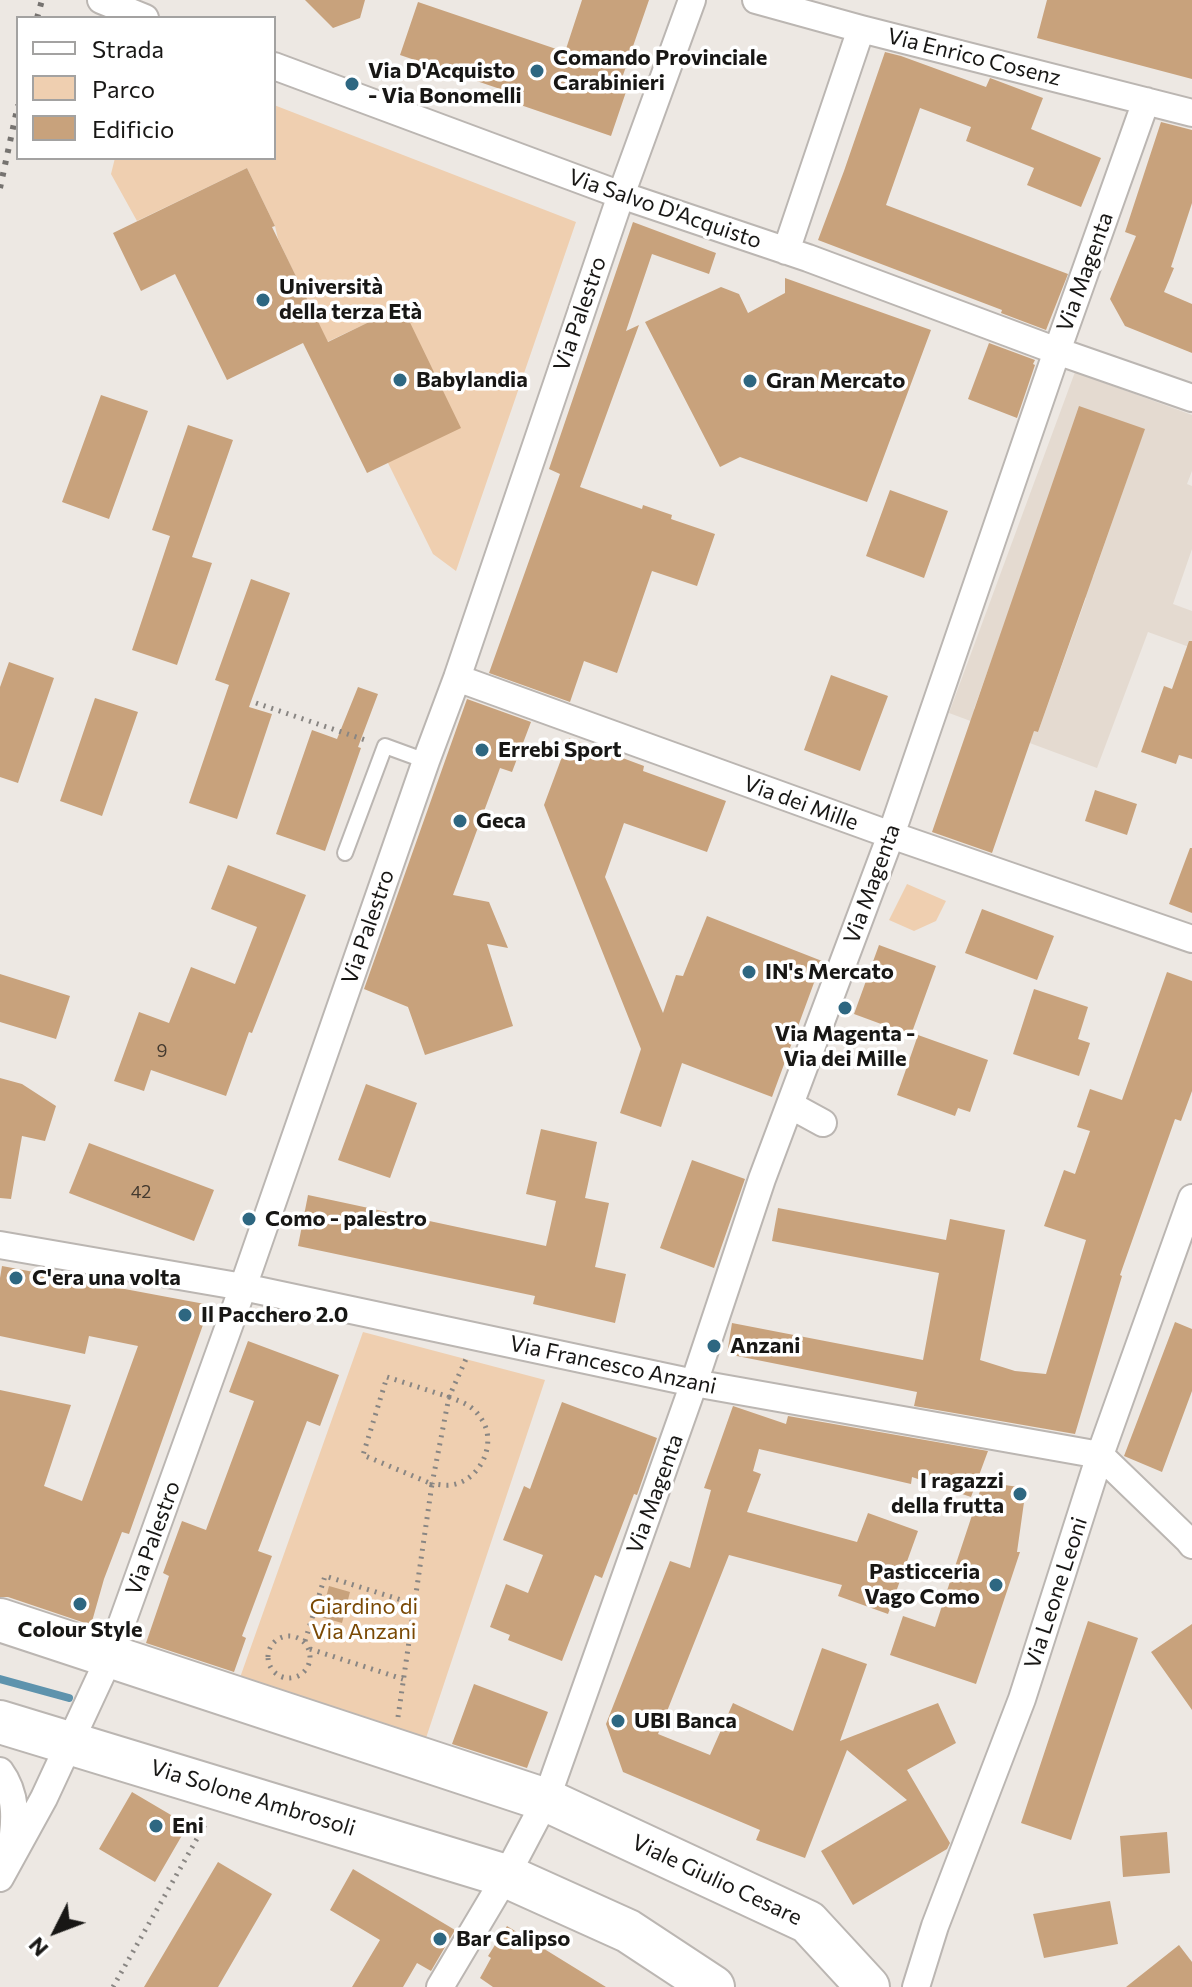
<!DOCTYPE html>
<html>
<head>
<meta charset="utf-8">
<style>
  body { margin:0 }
  #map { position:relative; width:1192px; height:1987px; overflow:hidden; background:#ede8e3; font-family:Commissioner,sans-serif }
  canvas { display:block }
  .legend { position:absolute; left:16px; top:16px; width:260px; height:144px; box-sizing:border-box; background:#fff; border:2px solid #a3a2a1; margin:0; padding:10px 14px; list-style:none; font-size:24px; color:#181715 }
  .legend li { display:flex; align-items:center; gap:16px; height:40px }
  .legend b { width:40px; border:2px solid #a3a2a1 }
  .north { position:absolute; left:16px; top:1891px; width:80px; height:80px; -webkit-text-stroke:6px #fff; paint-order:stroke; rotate:228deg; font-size:22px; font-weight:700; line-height:32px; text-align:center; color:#181715 }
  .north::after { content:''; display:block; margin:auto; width:28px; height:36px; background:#181715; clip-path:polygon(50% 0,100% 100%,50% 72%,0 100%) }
</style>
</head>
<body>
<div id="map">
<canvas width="1192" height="1987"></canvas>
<ul class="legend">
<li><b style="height:10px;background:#fff"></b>Strada</li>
<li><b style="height:22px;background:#efcfb0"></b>Parco</li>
<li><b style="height:22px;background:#c8a27c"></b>Edificio</li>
</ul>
<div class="north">N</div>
</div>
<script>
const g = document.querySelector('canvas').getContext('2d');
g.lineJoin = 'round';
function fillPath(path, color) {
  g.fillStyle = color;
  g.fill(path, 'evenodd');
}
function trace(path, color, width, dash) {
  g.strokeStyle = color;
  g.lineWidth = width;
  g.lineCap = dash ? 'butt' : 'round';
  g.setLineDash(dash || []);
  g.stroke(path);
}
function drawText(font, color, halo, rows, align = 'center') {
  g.font = font + ' Commissioner,sans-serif';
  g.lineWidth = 7;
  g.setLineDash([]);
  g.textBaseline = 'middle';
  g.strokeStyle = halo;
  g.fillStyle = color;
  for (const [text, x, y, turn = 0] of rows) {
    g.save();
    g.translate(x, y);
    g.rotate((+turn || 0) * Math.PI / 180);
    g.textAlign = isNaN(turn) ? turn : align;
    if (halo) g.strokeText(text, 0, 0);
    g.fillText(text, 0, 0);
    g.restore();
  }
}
fillPath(new Path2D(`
  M1075,372L1192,415V471L1187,484L1192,486V549L1173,604L1192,611V648L1148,632L1097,768L949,713ZM1144,430L1093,577L1028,554ZM1022,575L1086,598L1038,732L974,709Z`), '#e4dad0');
fillPath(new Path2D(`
  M274,105L576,222L456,571L433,554L388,463L401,307L327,342L278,239L275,226L247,168L137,221L111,174L115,158H274Z
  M907,884L946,901L936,921L914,931L889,920Z
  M363,1332L545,1380L423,1747L237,1686Z`), '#efcfb0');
trace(new Path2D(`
  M0,1679L69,1698`), '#5e93ad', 8);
fillPath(new Path2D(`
  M305,0H365L360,18L333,28Z
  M582,0H649L621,81L629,83L611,136L506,100L509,92L400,55L418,2L565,52Z
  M1047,0H1192V79L1037,38Z
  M885,52L901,56L986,87L990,78L1043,98L1031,129L1101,158L1081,207L1027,185L1034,168L966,141L971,127L920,108L886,205L1068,274L1046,330L1001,313L1002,310L818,240L844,171Z
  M1161,122L1192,130V203L1171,267L1174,268L1164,292L1192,304V353L1125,326L1110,299L1136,236L1125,232Z
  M247,168L275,226L272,227L328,342L402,306L461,428L367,473L303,343L227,380L175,274L141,291L113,233Z
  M633,222L716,253L709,274L652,254L626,331L639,325L580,487L642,509L643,505L672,515L671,519L715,534L697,586L652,571L617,673L584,661L570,702L489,673L560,474L549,469Z
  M785,278L931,330L867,502L740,457L720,467L645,322L721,287L739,294L748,313L785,293Z
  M989,343L1035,360L1033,364L1035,365L1017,418L968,399Z
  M101,395L148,411L109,519L62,502Z
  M1079,406L1145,429L1038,732L1034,731L992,853L932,832Z
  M188,425L233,440L192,557L212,563L177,665L132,650L170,536L152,530Z
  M890,490L948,511L924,578L866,556Z
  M251,579L290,593L249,707L272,714L237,819L189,803L229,685L215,680Z
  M1189,641H1192V759L1179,755L1176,764L1141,752L1164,686L1172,689Z
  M9,662L54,678L18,783L0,777V687Z
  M831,675L888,696L860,771L804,750Z
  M358,687L378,694L358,747L361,748L325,851L276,834L312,730L337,739Z
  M95,698L138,712L102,816L60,801Z
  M467,699L531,722L512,772L500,768L453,895L489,902L508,948L487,944L513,1026L425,1055L408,1007L364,989Z
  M569,738L644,766L643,771L726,801L707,852L624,823L605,877L663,1013L676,975L683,976L707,916L822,961L772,1097L682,1063L661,1127L620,1113L641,1049L544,805Z
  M1095,790L1137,804L1127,835L1085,821Z
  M1190,848H1192V913L1169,904Z
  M228,865L306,895L252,1033L249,1032L226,1096L151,1070L144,1091L114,1081L139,1012L169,1023L191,967L235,984L257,927L211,909Z
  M982,909L1054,936L1037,980L965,953Z
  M879,945L936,966L911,1035L854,1014Z
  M1167,972L1192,981V1091L1181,1121L1175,1119L1120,1275L1122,1276L1075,1434L914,1406L917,1392L727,1354L732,1323L923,1360L939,1273L772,1241L778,1208L946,1240L950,1219L1005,1230L980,1360L1015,1371L1046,1374L1086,1240L1044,1226L1064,1170L1075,1174L1090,1131L1077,1127L1090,1089L1122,1100Z
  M0,974L70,996L56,1039L0,1022Z
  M1034,989L1088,1007L1078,1039L1090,1043L1079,1076L1013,1054Z
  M918,1035L988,1060L970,1112L958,1108L955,1116L897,1095Z
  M0,1078L22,1084L56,1106L45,1141L22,1136L11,1199L0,1198Z
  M366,1084L417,1103L390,1178L338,1160Z
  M541,1129L597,1142L585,1198L609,1203L595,1267L626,1274L615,1323L533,1304L535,1296L298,1246L308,1195L546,1246L556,1201L526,1194Z
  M89,1143L214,1190L194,1241L69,1193Z
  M692,1160L745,1179L714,1268L660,1248Z
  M2,1266L210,1305L129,1534L122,1532L104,1579L91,1625L8,1597H0V1390L71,1405L44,1486L82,1501L138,1346L89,1336L85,1354L0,1336V1278Z
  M1175,1322L1192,1329V1391L1162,1472L1124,1456Z
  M248,1341L339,1375L320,1426L307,1421L258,1551L272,1556L242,1636L246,1638L234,1672L146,1643L169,1576L163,1573L182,1521L206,1530L254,1401L229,1392Z
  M562,1402L657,1438L637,1495L634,1494L602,1578L595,1575L562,1661L508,1640L510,1635L490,1627L506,1584L528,1593L543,1555L503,1540L524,1486L530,1489Z
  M733,1406L786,1424L788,1416L988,1451L971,1497L912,1477L911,1484L759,1449L753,1471L761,1474L747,1512L857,1542L868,1513L918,1531L888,1614L838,1596L842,1585L729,1555L658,1734L710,1755L733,1703L793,1731L822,1648L867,1664L840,1741L938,1703L956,1743L907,1770L950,1843L947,1849L853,1905L821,1851L907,1800L847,1750L805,1858L756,1840L760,1830L623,1772L606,1724L670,1561L690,1568L711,1490L704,1488Z
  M983,1482L1026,1488L1017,1552H1020L976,1684L890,1655L903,1616L935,1627Z
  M329,1586L350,1592L342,1623L321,1617Z
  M1088,1621L1138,1638L1071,1840L1021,1823Z
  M1192,1624V1710L1151,1652Z
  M474,1684L548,1712L527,1768L452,1744Z
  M132,1792L188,1825L155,1882L99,1849Z
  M1167,1832L1170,1873L1123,1877L1120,1836Z
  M218,1862L272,1894L218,1987H144Z
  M353,1869L455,1930L431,1971L417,1963L403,1987H352L380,1940L330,1910Z
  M1110,1901L1118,1944L1044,1958L1033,1914Z
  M507,1926L606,1987H493L480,1978L491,1958L488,1956Z
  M1179,1945L1192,1962V1987H1126Z`), '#c8a27c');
const service = new Path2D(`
  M345,853L385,746L426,761`);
const minor = new Path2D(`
  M101,0L145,18
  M756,0L861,29L1192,113
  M274,66L621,195L808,258L1057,351L1192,398
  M786,251L861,29
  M457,678L891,835L1192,939
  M790,1105L823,1123
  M0,1245L243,1287L694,1383L1100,1455L1188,1540L1192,1545
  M0,1771C17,1794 16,1820 11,1848
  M0,1878L44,1798L110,1656L243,1287L426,761L457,678L621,195L692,0
  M440,1987L506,1876L546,1800L694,1383L762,1179L891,835L1057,351L1146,101
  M916,1987L935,1926L1022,1699L1100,1455L1192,1198`);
const primary = new Path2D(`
  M0,1620L546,1800L808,1922L868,1987
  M0,1722L506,1876L628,1931L713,1987`);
trace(service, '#bbb6b2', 18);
trace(minor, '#bbb6b2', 30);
trace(primary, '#bbb6b2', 46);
trace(new Path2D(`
  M256,703L368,741
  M449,1397C462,1402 472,1405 480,1417C499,1441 481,1481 451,1485C445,1486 438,1484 432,1484Z
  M268 1657a21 21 0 1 1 42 0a21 21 0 1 1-42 0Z
  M305,1641L325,1576L414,1604
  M310,1649L403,1679
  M398,1717L432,1484L363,1455L387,1377L449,1397L466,1359
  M113,1987L207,1821`), '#898683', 5, [2, 6]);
trace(service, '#fff', 14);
trace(minor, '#fff', 26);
trace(primary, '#fff', 42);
trace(new Path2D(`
  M37,18L42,0
  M0,188L18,105`), '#767370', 6, [4, 8]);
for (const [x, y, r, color] of [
  [537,71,8,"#2e6781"],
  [352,84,8,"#2e6781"],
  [263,300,8,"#2e6781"],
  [400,380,8,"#2e6781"],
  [750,381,8,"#2e6781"],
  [482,750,8,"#2e6781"],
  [460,821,8,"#2e6781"],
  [749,972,8,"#2e6781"],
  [845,1008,8,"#2e6781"],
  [249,1219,8,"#2e6781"],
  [16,1278,8,"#2e6781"],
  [185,1315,8,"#2e6781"],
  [714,1346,8,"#2e6781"],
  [1020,1494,8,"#2e6781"],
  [996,1585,8,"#2e6781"],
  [80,1604,8,"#2e6781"],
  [618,1721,8,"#2e6781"],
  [156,1826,8,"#2e6781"],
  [440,1939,8,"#2e6781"]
]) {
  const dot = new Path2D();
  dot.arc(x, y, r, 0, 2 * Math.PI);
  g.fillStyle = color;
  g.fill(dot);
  trace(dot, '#fff', 3);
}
drawText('18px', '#443a2f', null, [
  ["9",162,1051],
  ["42",141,1192]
]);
drawText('22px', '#181715', '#fff', [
  ["Via Enrico Cosenz",974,57,14],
  ["Via Salvo D'Acquisto",665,209,19],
  ["Via Magenta",1085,272,-70],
  ["Via Palestro",580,314,-71],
  ["Via dei Mille",801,803,20],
  ["Via Magenta",872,884,-70],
  ["Via Palestro",368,927,-71],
  ["Via Francesco Anzani",613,1365,12],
  ["Via Magenta",655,1494,-70],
  ["Via Palestro",153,1538,-70],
  ["Via Leone Leoni",1056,1593,-72],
  ["Via Solone Ambrosoli",253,1798,17],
  ["Viale Giulio Cesare",717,1880,25]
]);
drawText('bold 22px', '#181715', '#fff', [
  ["Comando Provinciale",553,58],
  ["Carabinieri",553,83],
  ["Via D'Acquisto",368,71],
  ["- Via Bonomelli",368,96],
  ["Università",279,287],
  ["della terza Età",279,312],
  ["Babylandia",416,380],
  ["Gran Mercato",766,381],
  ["Errebi Sport",498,750],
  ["Geca",476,821],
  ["IN's Mercato",765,972],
  ["Via Magenta -",845,1034,"center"],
  ["Via dei Mille",845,1059,"center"],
  ["Como - palestro",265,1219],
  ["C'era una volta",32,1278],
  ["Il Pacchero 2.0",201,1315],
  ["Anzani",730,1346],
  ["I ragazzi",1004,1481,"right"],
  ["della frutta",1004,1506,"right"],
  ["Pasticceria",980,1572,"right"],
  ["Vago Como",980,1597,"right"],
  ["Colour Style",80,1630,"center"],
  ["UBI Banca",634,1721],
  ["Eni",172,1826],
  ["Bar Calipso",456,1939]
], 'left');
drawText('22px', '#7a4904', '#fff', [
  ["Giardino di",364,1607],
  ["Via Anzani",364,1632]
]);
</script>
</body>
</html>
